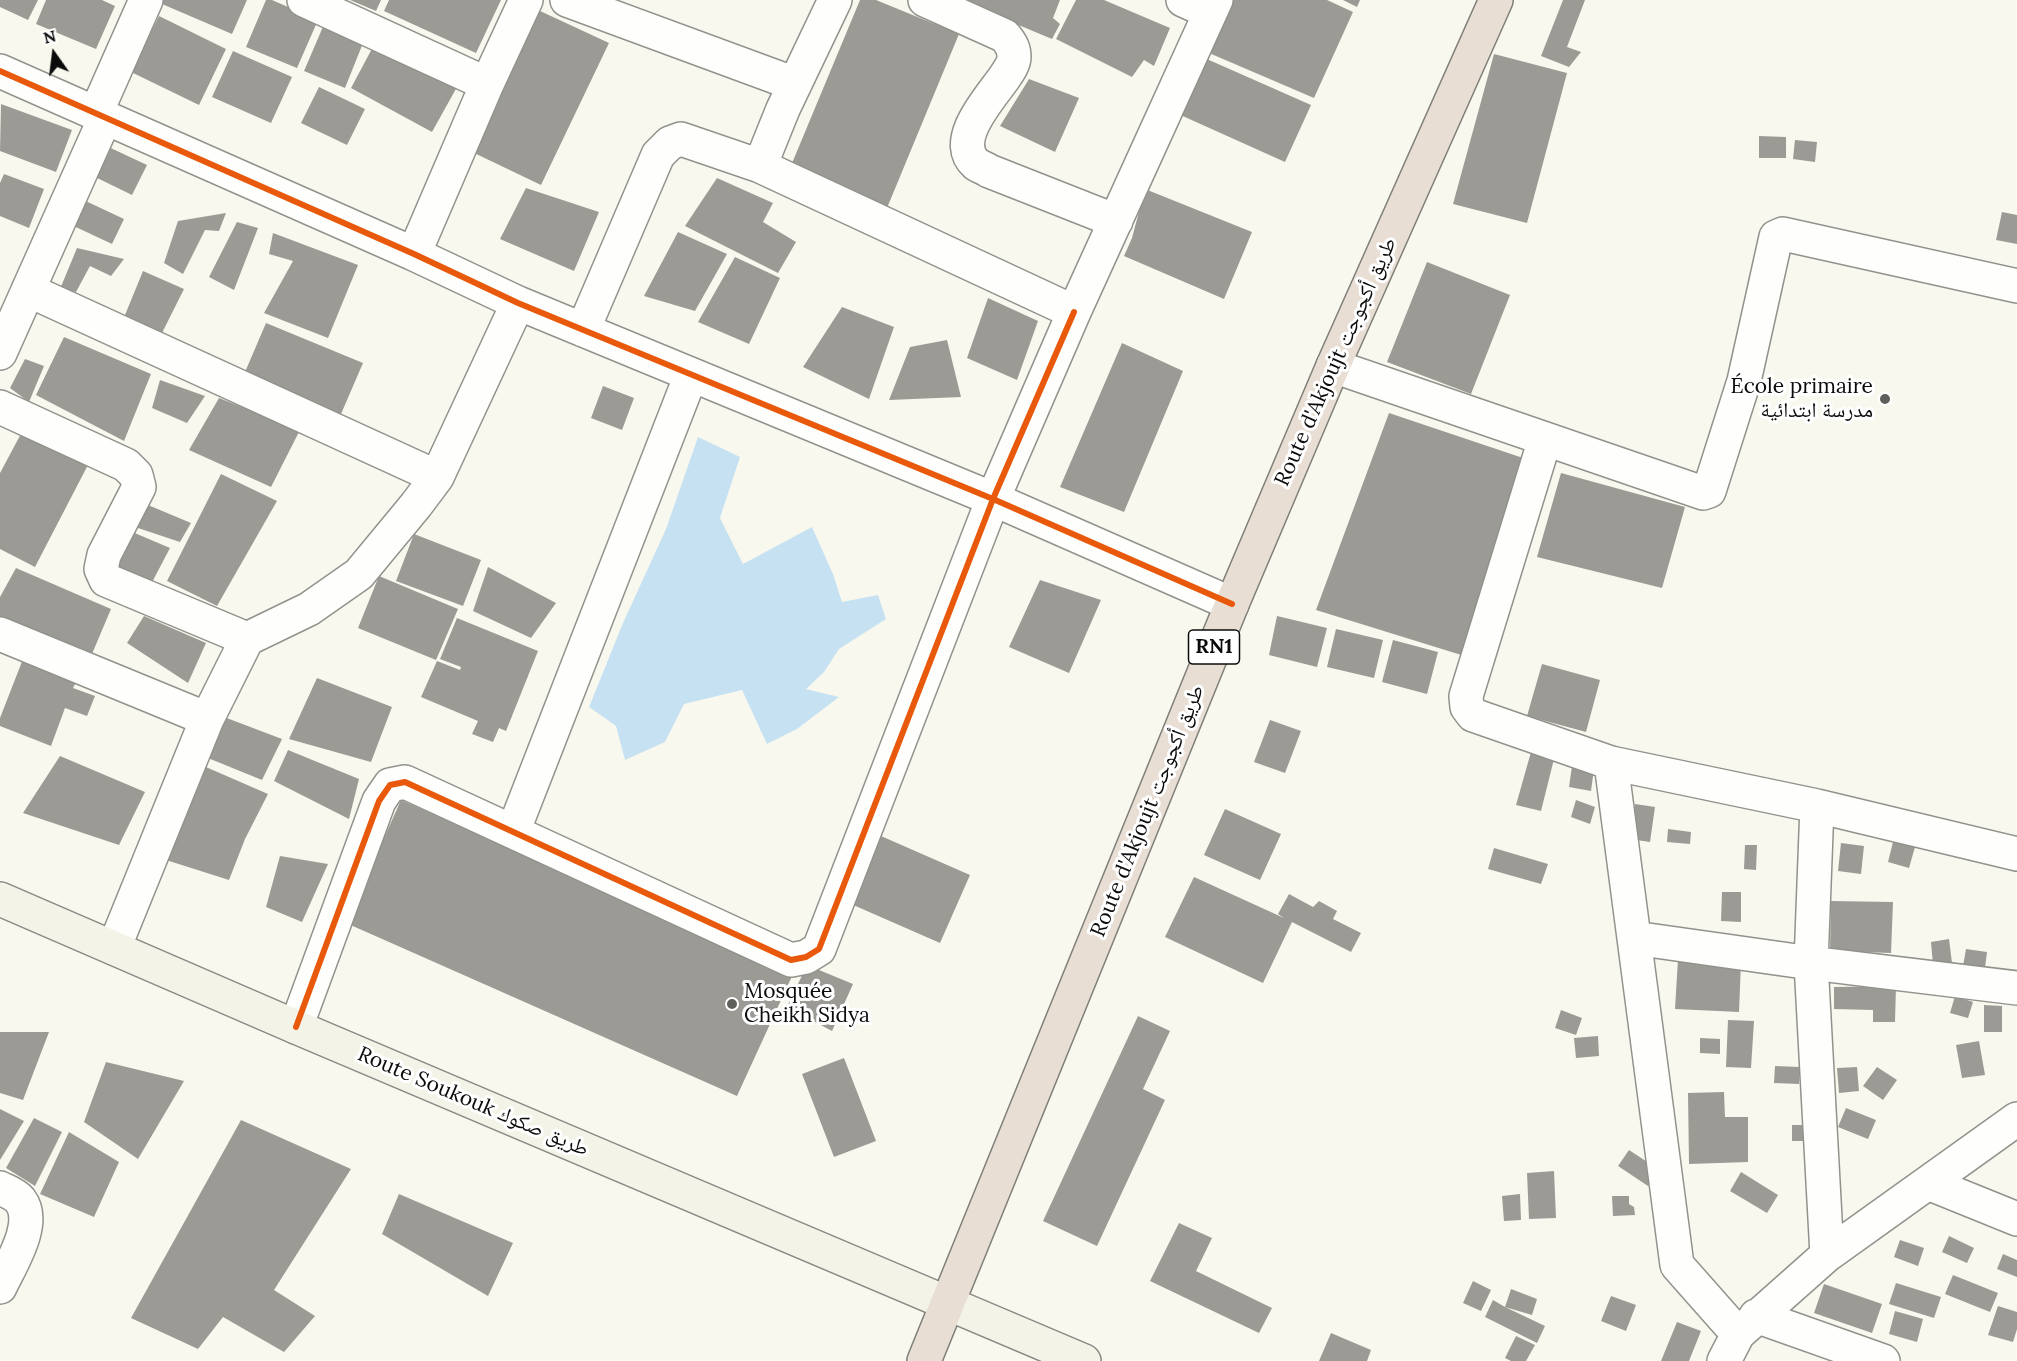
<!DOCTYPE html>
<html>
<head>
<meta charset="utf-8">
<style>
  body { margin:0 }
  #map { position:relative; width:2017px; height:1361px; overflow:hidden; background:#f9f8ee; font-family:Lora,serif }
  canvas { display:block }
  .north { position:absolute; left:24px; top:24px; width:60px; height:60px; -webkit-text-stroke:4px #fff; paint-order:stroke; rotate:346deg; font-size:16px; font-weight:700; line-height:24px; text-align:center; color:#0b0b0b }
  .north::after { content:''; display:block; margin:auto; width:21px; height:27px; background:#0b0b0b; clip-path:polygon(50% 0,100% 100%,50% 72%,0 100%) }
</style>
</head>
<body>
<div id="map">
<canvas width="2017" height="1361"></canvas>
<div class="north">N</div>
</div>
<script>
const g = document.querySelector('canvas').getContext('2d');
g.lineJoin = 'round';
function fillPath(path, color) {
  g.fillStyle = color;
  g.fill(path, 'evenodd');
}
function trace(path, color, width, dash) {
  g.strokeStyle = color;
  g.lineWidth = width;
  g.lineCap = dash ? 'butt' : 'round';
  g.setLineDash(dash || []);
  g.stroke(path);
}
function drawText(font, color, halo, rows, align = 'center') {
  g.font = font + ' Lora,"Noto Naskh Arabic",serif';
  g.lineWidth = 6;
  g.setLineDash([]);
  g.textBaseline = 'middle';
  g.strokeStyle = halo;
  g.fillStyle = color;
  for (const [text, x, y, turn = 0] of rows) {
    g.save();
    g.translate(x, y);
    g.rotate((+turn || 0) * Math.PI / 180);
    g.textAlign = isNaN(turn) ? turn : align;
    if (halo) g.strokeText(text, 0, 0);
    g.fillText(text, 0, 0);
    g.restore();
  }
}
fillPath(new Path2D(`
  M698,437L740,457L720,518L743,564L812,527L833,574L842,602L878,595L886,619L839,649L824,672L806,689L839,697L797,729L767,744L742,690L684,704L665,742L625,760L616,726L589,707L623,623L666,529Z`), '#c6e2f2');
fillPath(new Path2D(`
  M0,0H38L28,20L0,7Z
  M46,0H102L115,6L96,49L36,24Z
  M164,0H247L232,34L162,4Z
  M266,0H272L318,20L297,68L246,47Z
  M350,0H381L376,11Z
  M389,0H501L476,53L384,11Z
  M860,0H876L959,34L887,208L790,168Z
  M967,0H1060L1053,18L1060,24L1052,39L966,3Z
  M1076,0H1104L1170,28L1154,66L1144,60L1132,77L1056,39Z
  M1223,0H1327L1353,12L1314,98L1202,50Z
  M1343,0H1360L1357,7Z
  M1563,0H1585L1567,47L1581,52L1569,67L1541,56Z
  M538,10L609,43L541,185L470,151Z
  M159,16L226,49L199,105L131,72Z
  M325,22L365,38L345,88L304,71Z
  M375,43L457,87L432,132L351,88Z
  M233,51L292,77L271,123L212,97Z
  M1494,54L1567,73L1527,223L1453,204Z
  M1200,56L1311,105L1285,162L1176,113Z
  M1029,79L1079,98L1055,152L1000,126Z
  M319,87L365,109L347,145L301,123Z
  M1,104L72,130L56,172L0,151Z
  M1759,136L1786,137V158H1759Z
  M1795,140L1817,142L1815,162L1793,159Z
  M100,143L147,165L132,195L87,173Z
  M4,174L44,189L29,228L0,216V183Z
  M717,178L773,203L763,222L796,242L778,273L685,226Z
  M526,188L599,212L574,271L500,239Z
  M1145,189L1252,232L1224,299L1124,256L1132,238Z
  M75,196L124,219L112,244L63,221Z
  M2002,212L2017,215V244L1996,240Z
  M226,213L219,231L205,230L183,274L164,263L178,221Z
  M237,222L258,228L234,290L209,277Z
  M678,232L727,254L695,311L644,296Z
  M273,233L358,265L328,338L264,313L293,261L269,254Z
  M77,248L124,259L111,276L90,266L76,292L60,289Z
  M735,257L780,278L749,344L698,322Z
  M1427,262L1510,295L1471,394L1387,362Z
  M143,271L184,289L162,333L125,315Z
  M988,298L1038,321L1017,380L967,358Z
  M842,307L894,327L869,399L803,367Z
  M266,323L363,363L341,414L245,372Z
  M64,337L151,374L124,441L36,395Z
  M947,340L961,397L889,400L910,347Z
  M1122,343L1183,371L1124,512L1060,487Z
  M25,359L44,366L29,402L10,388Z
  M160,380L205,396L187,423L152,408Z
  M603,386L634,398L622,430L591,418Z
  M219,398L300,430L271,487L189,450Z
  M1389,413L1526,459L1471,658L1316,610Z
  M23,430L90,461L35,567L0,549V473Z
  M1561,473L1685,507L1662,588L1537,557Z
  M221,474L277,501L217,606L167,581Z
  M148,505L191,523L180,542L135,527Z
  M130,531L170,548L149,588L113,567Z
  M414,534L481,560L463,606L396,581Z
  M488,567L556,603L531,638L473,611Z
  M16,568L111,609L89,661L0,620V597Z
  M379,576L458,609L436,660L358,628Z
  M1040,580L1101,600L1069,673L1009,647Z
  M144,616L206,643L188,683L127,643Z
  M1277,616L1327,628L1317,667L1269,655Z
  M457,618L538,651L506,731L499,728L493,742L472,734L478,721L421,697L437,661L460,670L461,667L440,659Z
  M1336,629L1383,640L1374,678L1327,667Z
  M1393,640L1438,652L1427,694L1382,682Z
  M23,659L77,680L73,688L95,696L87,716L65,708L51,746L0,726V718Z
  M1542,664L1600,680L1586,732L1527,716Z
  M317,678L392,707L371,762L289,739Z
  M224,717L282,739L262,780L203,756Z
  M1270,720L1301,731L1285,773L1254,762Z
  M288,750L359,779L349,819L274,781Z
  M1531,752L1554,759L1541,811L1516,805Z
  M60,756L145,792L119,845L23,813Z
  M199,764L268,794L245,839L229,880L166,860Z
  M1572,766L1594,769L1591,791L1569,787Z
  M401,800L793,974L737,1096L346,923Z
  M1576,800L1595,807L1590,824L1571,817Z
  M1635,804L1655,807L1650,842L1630,839Z
  M1225,809L1281,834L1260,880L1204,855Z
  M1668,829L1691,832L1690,844L1667,842Z
  M881,836L970,875L940,943L851,904Z
  M1893,842L1915,847L1909,868L1888,862Z
  M1841,843L1864,846L1861,874L1838,871Z
  M1745,845H1757L1756,870L1744,869Z
  M1494,848L1548,864L1541,884L1488,869Z
  M280,856L328,864L302,922L266,907Z
  M1194,877L1284,918L1278,914L1289,894L1313,907L1319,901L1337,911L1333,919L1361,933L1351,952L1292,922L1263,983L1165,937Z
  M1722,892H1741V922L1721,921Z
  M1831,901L1893,902L1891,953L1830,951Z
  M1949,939L1952,963L1933,965L1931,942Z
  M1966,949L1987,952L1985,968L1963,966Z
  M1678,959L1741,962L1739,1012L1675,1009Z
  M807,965L853,984L832,1031L787,1007Z
  M1896,986L1895,1022H1873V1010L1834,1009V987Z
  M1955,996L1973,1002L1968,1018L1950,1013Z
  M1984,1005L2002,1006V1032H1984Z
  M1561,1010L1582,1018L1576,1035L1555,1028Z
  M1138,1016L1170,1031L1143,1089L1165,1100L1097,1246L1043,1221Z
  M1728,1020L1754,1021L1751,1068L1726,1067Z
  M0,1032H49L23,1100L0,1093Z
  M1598,1036L1599,1056L1576,1058L1574,1038Z
  M1700,1038L1720,1039V1054L1700,1053Z
  M1979,1041L1985,1075L1962,1078L1956,1045Z
  M844,1058L876,1141L834,1157L802,1074Z
  M106,1062L184,1081L138,1159L84,1122Z
  M1775,1066L1800,1067L1799,1084L1774,1083Z
  M1857,1067L1859,1091L1839,1093L1837,1068Z
  M1877,1067L1897,1080L1883,1100L1863,1086Z
  M1724,1092L1725,1117H1748V1162L1689,1164L1688,1093Z
  M1846,1108L1876,1120L1868,1139L1838,1127Z
  M0,1109L24,1121L0,1160Z
  M34,1118L62,1132L35,1186L6,1168Z
  M241,1120L351,1169L274,1290L315,1316L284,1352L223,1317L198,1349L131,1318Z
  M1792,1125H1808V1141H1792Z
  M69,1132L119,1162L94,1217L40,1194Z
  M1629,1150L1661,1171L1648,1186L1618,1166Z
  M1554,1171L1556,1218L1529,1219L1527,1173Z
  M1741,1172L1778,1195L1767,1213L1730,1191Z
  M399,1194L513,1243L488,1296L382,1234Z
  M1520,1194L1521,1220L1504,1221L1502,1196Z
  M1612,1196H1629V1204L1634,1207L1635,1215L1613,1216Z
  M1179,1223L1212,1238L1196,1271L1272,1308L1259,1333L1150,1281Z
  M1949,1236L1974,1248L1967,1263L1942,1252Z
  M1900,1240L1924,1248L1918,1266L1894,1257Z
  M2003,1254L2017,1260V1277L1997,1269Z
  M1953,1275L1998,1293L1990,1312L1945,1294Z
  M1473,1281L1491,1290L1481,1311L1463,1303Z
  M1896,1283L1941,1297L1934,1318L1889,1304Z
  M1824,1284L1882,1304L1872,1333L1814,1313Z
  M1511,1289L1537,1299L1532,1315L1505,1307L1545,1326L1537,1343L1485,1317L1493,1300L1505,1307Z
  M1611,1296L1636,1305L1626,1331L1601,1321Z
  M1998,1306L2017,1312V1329L2013,1342L1988,1335Z
  M1895,1311L1923,1319L1917,1342L1889,1334Z
  M1677,1322L1701,1331L1689,1361H1661Z
  M1331,1333L1371,1350L1367,1361H1319Z
  M1516,1336L1535,1345L1526,1361H1511L1505,1358Z`), '#9c9a95');
const street = new Path2D(`
  M304,0L487,84L526,0
  M567,0L795,84
  M925,0L1005,36C1010,43 1014,47 1014,57C1014,64 1008,72 1004,78C990,98 950,141 976,164C980,167 985,168 989,171L1116,221
  M1183,0L1210,12
  M0,71L414,254L518,303L993,499L1232,604
  M96,113L146,0
  M760,166L783,109L835,0
  M414,254L487,84
  M28,290L437,477
  M583,330L658,155L670,143L681,139L760,166L1074,312L1216,0
  M0,353L105,118
  M1333,366L1703,493L1709,491L1744,381L1776,237L1783,234L2017,286
  M0,407L126,465L136,475L139,487L104,555L101,569L106,580L247,639
  M1545,439L1466,696L1467,707L1473,715L1611,763L1677,1265L1738,1334
  M0,634L207,719
  M1611,763L1817,806L2017,854
  M1817,806L1811,963L1827,1255
  M513,832L691,375
  M1634,938L1811,963L2017,988
  M114,948L207,719L247,639L309,609L359,574L416,505L437,477L518,303
  M296,1027L379,801L390,785L405,782L791,960L806,957L819,949L993,499L1074,312
  M1928,1183L2017,1219
  M0,1188C6,1191 15,1194 20,1200C38,1223 10,1265 0,1287
  M1756,1316L1883,1361
  M1724,1361L1738,1334L1827,1255L2017,1119`);
const secondary = new Path2D(`
  M0,899L296,1027L1084,1361`);
const highway = new Path2D(`
  M924,1361L1232,604L1333,366L1496,0`);
trace(street, '#92928d', 36);
trace(secondary, '#898884', 36);
trace(highway, '#7f7f7a', 36);
trace(street, '#fefefc', 33);
trace(secondary, '#f4f3e7', 33);
trace(highway, '#e8ded4', 33);
trace(new Path2D(`
  M0,71L414,254L518,303L993,499L1232,604
  M296,1027L379,801L390,785L405,782L791,960L806,957L819,949L993,499L1074,312`), '#e8590c', 6);
for (const [x, y, r, color] of [
  [1885,399,6,"#5e5e5a"],
  [732,1004,6,"#5e5e5a"]
]) {
  const dot = new Path2D();
  dot.arc(x, y, r, 0, 2 * Math.PI);
  g.fillStyle = color;
  g.fill(dot);
  trace(dot, '#fff', 2);
}
for (const [x, y, w] of [
  [1214,647,51]
]) {
  const box = new Path2D();
  box.roundRect(x - w / 2, y - 17, w, 34, 4.5);
  g.fillStyle = '#fff';
  g.fill(box);
  trace(box, '#0b0b0b', 1.5);
}
drawText('bold 20px', '#0b0b0b', null, [
  ["RN1",1214,647]
]);
drawText('21px', '#0b0b0b', '#fff', [
  ["Route d'Akjoujt طريق أكجوجت",1336,362,-66],
  ["Route d'Akjoujt طريق أكجوجت",1148,811,-68],
  ["Route Soukouk طريق صكوك",473,1102,23]
]);
drawText('21px', '#0b0b0b', '#fff', [
  ["École primaire",1873,387],
  ["مدرسة ابتدائية",1873,411],
  ["Mosquée",744,992,"left"],
  ["Cheikh Sidya",744,1016,"left"]
], 'right');
</script>
</body>
</html>
